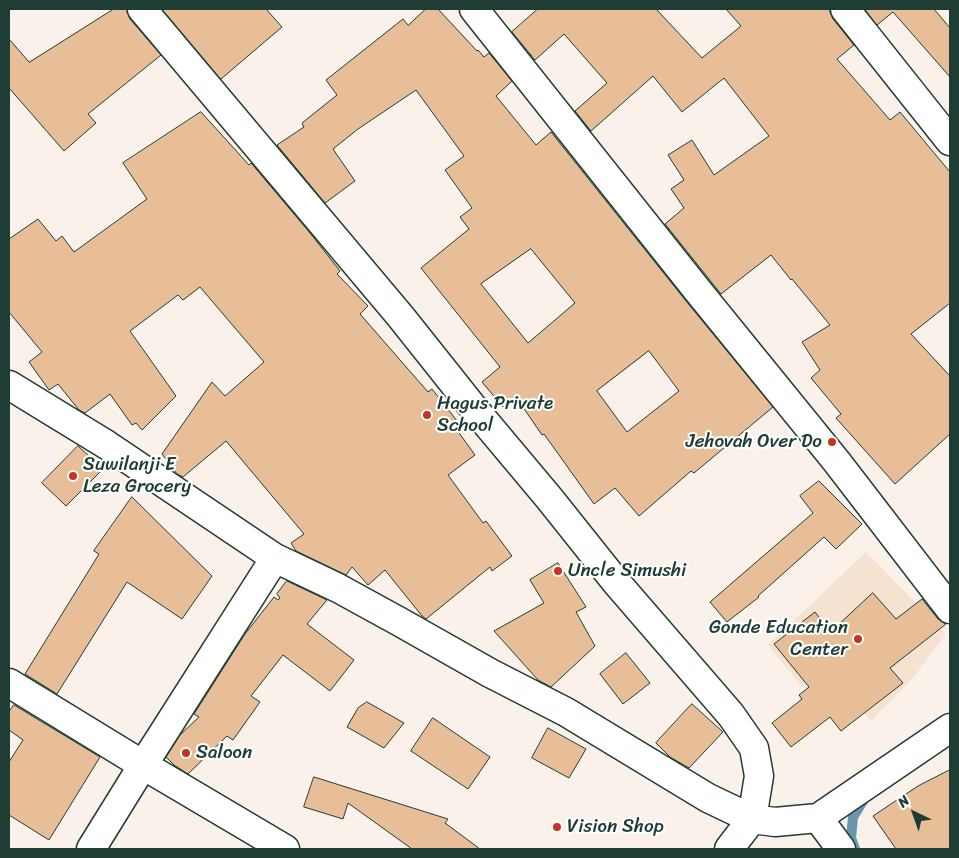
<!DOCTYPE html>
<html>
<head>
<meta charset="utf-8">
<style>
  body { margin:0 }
  #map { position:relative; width:959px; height:858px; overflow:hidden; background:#faf2ea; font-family:Sriracha,sans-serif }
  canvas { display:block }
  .frame { position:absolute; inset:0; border:10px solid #1f3d34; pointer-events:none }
  .north { position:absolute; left:889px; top:788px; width:50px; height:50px; -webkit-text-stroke:4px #fff; paint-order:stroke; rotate:318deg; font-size:14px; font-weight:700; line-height:20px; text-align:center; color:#1f3d34 }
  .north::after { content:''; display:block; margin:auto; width:18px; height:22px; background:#1f3d34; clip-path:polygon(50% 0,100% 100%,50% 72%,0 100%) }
</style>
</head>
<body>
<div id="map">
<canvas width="959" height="858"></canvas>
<div class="frame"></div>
<div class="north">N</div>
</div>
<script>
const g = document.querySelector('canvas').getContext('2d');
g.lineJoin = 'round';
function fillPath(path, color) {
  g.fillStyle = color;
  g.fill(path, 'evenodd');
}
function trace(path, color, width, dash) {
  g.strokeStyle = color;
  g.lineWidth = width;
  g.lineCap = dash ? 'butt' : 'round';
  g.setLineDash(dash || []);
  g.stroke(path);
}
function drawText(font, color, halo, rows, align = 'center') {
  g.font = font + ' Sriracha,sans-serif';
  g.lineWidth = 4;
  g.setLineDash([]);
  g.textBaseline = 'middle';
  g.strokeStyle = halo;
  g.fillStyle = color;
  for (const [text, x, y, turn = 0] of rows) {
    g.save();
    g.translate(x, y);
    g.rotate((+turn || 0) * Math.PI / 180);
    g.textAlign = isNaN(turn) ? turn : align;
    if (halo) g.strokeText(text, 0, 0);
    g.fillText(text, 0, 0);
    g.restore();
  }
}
fillPath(new Path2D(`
  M866,552L946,634L913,678L871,721L828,669L836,658L802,687L768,645Z`), '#f5e2d1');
trace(new Path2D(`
  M855,849L851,838L853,817L866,796`), '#6996ab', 10);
const building = new Path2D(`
  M114,9H127V12L130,19L161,55L88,114L96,123L64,151L9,88V39L29,62Z
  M162,9H266L282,27L221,79Z
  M426,9H438L477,51L478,50L484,57L489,53L512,81L496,96L536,145L551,132L686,301L773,407L694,473L691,471L639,516L615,488L594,504L544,434L542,435L516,397L503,407L482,382L500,367L421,268L469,229L460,217L472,208L445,170L464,156L416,90L358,129L333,149L355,181L325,203L277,145L304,127L302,123L337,95L326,80L403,19L408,25ZM531,249L575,303L528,343L481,284ZM649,351L679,391L627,432L597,391Z
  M538,9H656L702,58L741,26L726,9H830V12L833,19L854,45L837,59L890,120L900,112L950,172V303L911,334L950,376V434L895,484L836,418L841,414L811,378L820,370L802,342L830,325L792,279L791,280L771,255L721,294L665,224L684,208L671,189L684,180L668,155L692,140L714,175L769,136L724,78L682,112L653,76L591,131L575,111L607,83L564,34L535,60L512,32Z
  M865,9H934L950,28V77L893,12L877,25Z
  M201,112L249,165L251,163L310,233L340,271L337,274L368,306L360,314L428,392L432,389L461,426L457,430L475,455L448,475L483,523L486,521L512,556L492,571L490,567L426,619L422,616L385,570L368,585L352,567L346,575L296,551L291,543L304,534L226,441L183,477L177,474L162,454L212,382L225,396L264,362L200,287L183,300L178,295L130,331L176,396L142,430L136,423L132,425L110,394L85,413L79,410L58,384L49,390L29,362L42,352L9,312V239L38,219L56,241L62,236L74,252L147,199L123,163Z
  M78,446L103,469L66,506L42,483Z
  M819,481L862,524L836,549L824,537L758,596L759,597L727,622L710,602L813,513L800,496Z
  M132,497L212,576L182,619L127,582L57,694L25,674L99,554L94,551Z
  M558,563L586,607L576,612L595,646L551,687L538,680L494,631L544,603L530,580Z
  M287,581L327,600L307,624L354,660L330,691L283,655L251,696L260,702L233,740L227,736L188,774L174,765L166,757L180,735L199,717L194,714L245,634L274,597L278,600L280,598L277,594Z
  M873,593L896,619L922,599L938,619L944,623L946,624L890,668L903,683L841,731L830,717L791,747L772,723L802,699L799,695L809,687L774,644L815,612L830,632Z
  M626,653L650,683L623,704L600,674Z
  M367,702L404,723L384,748L347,727L358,708Z
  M692,704L723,732L689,768L670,757L656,743Z
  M14,705L100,757L49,840L9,815V762L23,740L9,730V712Z
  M433,718L490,757L468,789L411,751Z
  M548,728L586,749L569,778L532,758Z
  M950,770V849H896L873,816L918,786Z
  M314,777L448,819L445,823L480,849H412L348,803L343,819L304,807Z`);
fillPath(building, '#e8be98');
trace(building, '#1f3d34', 1);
const minor = new Path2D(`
  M142,9L401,317L471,405L549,498L616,582L731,715L754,748L759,776L752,819L729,849
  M474,9L698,291L837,462L950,609
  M845,9L950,141
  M9,385L107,445L275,558L338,588L400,622L490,673L566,712L708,798L752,819L775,822L818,818L950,728
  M9,683L143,765L285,849
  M818,818L841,849
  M91,849L143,765L275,558`);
trace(minor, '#1f3d34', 31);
trace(minor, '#fff', 28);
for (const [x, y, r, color] of [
  [427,415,5,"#c8321e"],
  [832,442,5,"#c8321e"],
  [73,476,5,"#c8321e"],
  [558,571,5,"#c8321e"],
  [858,639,5,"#c8321e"],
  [186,753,5,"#c8321e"],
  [557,827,5,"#c8321e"]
]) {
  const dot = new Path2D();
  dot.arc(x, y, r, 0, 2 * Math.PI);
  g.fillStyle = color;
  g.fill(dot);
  trace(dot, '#fff', 2);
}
drawText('19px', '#1f3d34', '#fff', [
  ["Hagus Private",437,404],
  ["School",437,426],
  ["Jehovah Over Do",822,442,"right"],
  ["Suwilanji E",83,465],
  ["Leza Grocery",83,487],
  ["Uncle Simushi",568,571],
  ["Gonde Education",848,628,"right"],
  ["Center",848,650,"right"],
  ["Saloon",196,753],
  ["Vision Shop",567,827]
], 'left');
</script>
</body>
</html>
